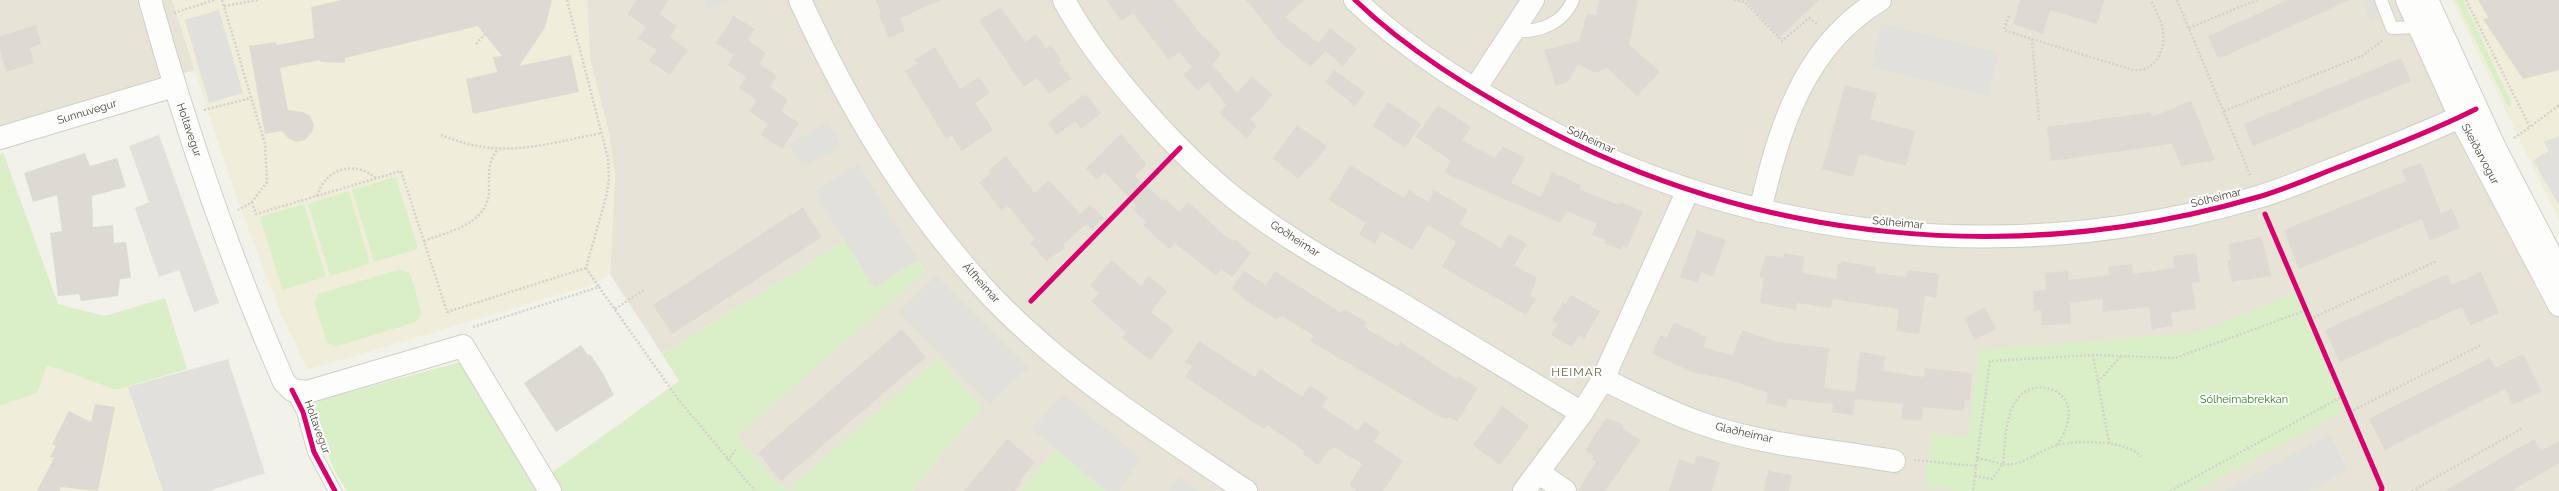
<!DOCTYPE html>
<html>
<head>
<meta charset="utf-8">
<style>
  body { margin:0 }
  canvas { display:block; background:#f2f1ea }
</style>
</head>
<body>
<canvas width="2559" height="491"></canvas>
<script>
const g = document.querySelector('canvas').getContext('2d');
g.lineJoin = 'round';
function fillPath(path, color) {
  g.fillStyle = color;
  g.fill(path, 'evenodd');
}
function trace(path, color, width, dash) {
  g.strokeStyle = color;
  g.lineWidth = width;
  g.lineCap = dash ? 'butt' : 'round';
  g.setLineDash(dash || []);
  g.stroke(path);
}
function drawText(font, color, halo, rows, align = 'center') {
  g.font = font + ' Raleway,sans-serif';
  g.lineWidth = 4;
  g.setLineDash([]);
  g.textBaseline = 'middle';
  g.strokeStyle = halo;
  g.fillStyle = color;
  for (const [text, x, y, turn = 0] of rows) {
    g.save();
    g.translate(x, y);
    g.rotate((+turn || 0) * Math.PI / 180);
    g.textAlign = isNaN(turn) ? turn : align;
    if (halo) g.strokeText(text, 0, 0);
    g.fillText(text, 0, 0);
    g.restore();
  }
}
fillPath(new Path2D(`
  M0,0H172L195,70L0,130Z
  M587,0H2422L2559,282V491H1106L1056,449L1020,491H912L981,408L939,357L788,490L772,477L736,436L925,271L918,260L874,288L845,241L662,354L610,274L615,175L609,133L590,60Z`), '#e7e4d7');
fillPath(new Path2D(`
  M172,0H587L590,60L609,133L615,175L610,274L591,285L307,370L278,306L235,194Z
  M2452,0H2559V220L2516,132Z
  M47,365L116,390L128,387L163,491H0V406L37,393Z`), '#f0eedb');
fillPath(new Path2D(`
  M2456,0H2463L2512,104L2508,107Z
  M3,152L58,304L105,316L165,298L187,369L116,390L47,365L37,393L0,406V154Z
  M396,177L418,249L374,262L352,190Z
  M349,191L370,264L330,276L308,204Z
  M304,204L326,277L282,290L260,217Z
  M845,241L874,288L918,260L925,272L737,436L772,477L788,490L939,357L981,408L912,491H347L334,470L308,403L464,361L543,479L679,381L662,354Z
  M400,269L410,273L422,314L416,322L335,347L327,343L314,302L318,294Z
  M2295,293L2344,411L2195,491H1959L1925,486L1931,433L1969,437L1979,350L2200,332Z
  M1056,449L1106,491H1020Z`), '#daefc8');
fillPath(new Path2D(`
  M705,0H733L709,10Z
  M2362,0H2374L2378,9L2371,22Z
  M219,10L243,93L209,103L185,20Z
  M1882,23L1999,52L1988,96L1871,67Z
  M828,122L841,146L802,167L789,144Z
  M159,135L219,303L194,312L179,270L159,277L135,208L149,202L129,146Z
  M2559,136V203L2558,204L2533,160L2549,151L2544,142Z
  M858,164L918,260L874,288L814,192Z
  M936,276L1028,368L991,404L899,312Z
  M228,359L265,473L209,491H163L128,387Z
  M1063,394L1141,458L1119,491H1106L1032,429Z
  M2329,435L2348,470L2310,491H2225Z
  M1179,477L1200,491H1169Z`), '#e1e0da');
fillPath(new Path2D(`
  M342,0H552L545,28L519,66L571,55L579,92L473,114L466,79L497,72L493,57L502,56L478,26L345,58V63L321,62L320,60L280,68L288,110L303,112L310,116L314,125L312,132L305,140L297,142L288,138L282,131L265,134L249,46L276,42L277,45L314,38L311,7Z
  M637,0H669L659,14L677,26L670,37L688,50L670,75L649,61L657,50L638,38L646,27L627,14Z
  M876,0H941L900,18L905,31L889,38L879,15L881,14Z
  M1106,0H1174L1203,37L1204,36L1221,54L1212,65L1237,93L1252,76L1270,93L1272,96L1250,119L1257,126L1247,138L1219,113L1226,105L1208,82L1198,91L1183,75L1192,67L1179,52L1169,60L1132,12L1140,7L1122,21Z
  M1246,0H1304L1285,17L1318,43L1330,28L1357,49L1343,66L1325,51L1310,67L1281,43Z
  M1599,0H1638L1629,45L1660,72L1637,96L1607,68L1595,73L1578,64L1568,82L1556,86L1544,50L1579,41L1587,14L1596,15Z
  M1746,0H1819L1779,37Z
  M2020,0H2104L2097,24L2050,10L2043,34L2013,24Z
  M2288,0H2350L2218,59L2208,36Z
  M2478,0H2559V70L2523,79L2483,19L2489,18Z
  M1001,7L1025,42L1036,34L1046,48L1051,45L1062,61L1059,63L1071,79L1049,94L1037,78L1024,87L979,20Z
  M734,16L755,29L748,40L766,53L759,64L777,76L770,87L788,100L781,111L799,123L782,149L761,135L768,124L749,111L757,100L739,88L746,77L728,65L734,55L716,43Z
  M36,25L41,44L30,48L34,63L6,72L0,50V36Z
  M935,47L960,89L979,77L990,93L975,103L993,130L962,151L952,136L946,139L905,71L917,64L914,60Z
  M2401,58L2411,81L2253,146L2244,124Z
  M1334,70L1365,92L1355,106L1325,82Z
  M1845,85L1877,93L1870,119L1915,131L1906,166L1859,154L1853,177L1822,169Z
  M1083,95L1085,97L1087,95L1101,113L1081,129L1075,121L1057,135L1048,123Z
  M2191,101L2215,160L2181,166L2172,144L2051,161L2047,127L2151,112L2152,117Z
  M1388,102L1421,124L1405,148L1373,126Z
  M1438,105L1471,127L1462,140L1495,158L1503,146L1525,158L1511,183L1541,197L1552,172L1581,185L1579,189L1619,205L1620,202L1643,211L1627,248L1623,246L1621,250L1604,243L1605,240L1592,235L1597,224L1569,212H1566L1560,223L1444,173L1451,161L1416,137Z
  M1297,125L1327,146L1310,168L1309,167L1299,178L1273,159Z
  M1121,134L1147,164L1135,176L1163,201L1165,199L1179,212L1188,202L1223,234L1234,241L1235,239L1251,253L1232,277L1221,269L1216,276L1175,243L1169,249L1143,225L1146,222L1133,210L1137,206L1105,172L1097,180L1086,168Z
  M85,153L90,166L117,158L126,187L92,196L93,227L113,225L114,243L126,242L131,278L120,279L118,296L81,301L79,294L58,296L50,233L62,231L57,195L33,202L24,173Z
  M1006,156L1035,193L1049,180L1080,214L1090,204L1104,218L1092,229L1086,224L1063,245L1065,248L1046,261L1030,243L1035,239L1008,206L1002,211L979,182L991,173L989,170Z
  M2421,163L2441,213L2452,209L2460,228L2430,241L2422,219L2299,269L2284,230L2406,181L2402,170Z
  M1350,165L1404,198L1409,190L1428,202L1434,190L1468,210L1460,224L1501,248L1509,234L1527,244L1514,265L1537,278L1530,296L1536,299L1526,315L1442,267L1456,242L1428,225L1412,250L1382,232L1375,244L1359,234L1366,223L1329,200Z
  M803,207L822,237L672,334L653,305Z
  M1697,230L1726,240L1713,277L1701,272L1697,283L1680,277Z
  M2262,237L2271,276L2232,282L2227,260H2231L2228,244Z
  M1784,253L1805,257L1802,273L1836,279L1838,264H1841V261L1876,267L1875,273L1907,277L1908,270L1939,274L1936,298L1925,296L1919,334L1896,331L1899,309L1833,299L1831,308L1797,303L1796,310L1760,303L1764,278L1759,277L1766,255L1783,258Z
  M2196,253L2200,282L2192,283L2196,309L2171,313L2173,326L2152,329L2149,307L2103,312L2102,299L2070,303L2071,324L2042,325L2041,310L2034,311L2033,291L2046,290L2045,273L2068,271L2069,280L2109,275L2108,267L2132,264L2133,274L2174,268L2173,256Z
  M1112,260L1141,286L1148,276L1167,291L1151,312L1174,330L1150,360L1122,338L1126,333L1091,301L1099,293L1090,285Z
  M1244,271L1266,285L1275,271L1341,313L1344,309L1367,322L1364,327L1398,347L1400,342L1456,379L1458,376L1478,388L1457,422L1448,417L1447,419L1435,414L1310,341L1314,336L1282,316L1276,319L1245,300L1232,289Z
  M2481,272L2499,313L2470,326L2462,307L2340,362L2325,330L2447,274L2452,285Z
  M1571,295L1600,311L1584,339L1579,336L1572,347L1551,335L1558,324L1552,320L1563,302L1566,304Z
  M1985,307L1996,329L1975,340L1964,318Z
  M1674,322L1707,337L1703,347L1733,356L1742,330L1777,342L1829,348L1824,388L1855,392L1860,352L1885,356L1883,371L1924,377L1925,368L1972,373L1970,400H1965L1964,411L1923,407L1922,421L1901,419L1903,404L1855,399L1853,415L1832,412L1833,404L1788,399L1786,408L1766,403L1768,393L1726,379L1695,373L1652,354L1660,335L1666,338Z
  M902,329L926,357L781,481L758,453Z
  M1199,341L1255,377L1260,369L1302,397L1310,385L1328,398L1322,407L1358,431L1364,421L1380,432L1374,441L1403,461L1383,491H1357L1349,485L1362,464L1334,447L1332,450L1330,448L1318,465L1303,454L1305,451L1267,425L1264,429L1185,377L1192,366L1185,362Z
  M581,345L588,355L590,354L604,375L614,395L556,432L524,383Z
  M2523,354L2542,391L2513,405L2505,389L2385,450L2369,419L2489,358L2495,368Z
  M95,404L115,407L98,491L61,487L60,491H37L54,458L50,457L56,446L52,444L69,411L91,422Z
  M1502,406L1529,426L1500,465L1473,445Z
  M1606,418L1624,425L1622,428L1641,440L1605,491H1578L1596,462L1592,459L1594,456L1585,450Z
  M1007,439L1035,462L1020,480L1022,482L1014,491H964Z
  M2534,439L2541,451L2559,441V463L2511,491H2444Z
  M1697,455L1720,462L1712,491H1669L1679,459L1694,464Z
  M1768,471L1792,475L1789,491H1764Z`), '#dcdad2');
const service = new Path2D(`
  M2381,0L2392,28L2418,27
  M1513,31C1538,33 1563,24 1573,0
  M292,390L303,412L314,452L335,491`);
const minor = new Path2D(`
  M150,0C186,130 230,259 284,382L292,390L307,392L463,346L550,491
  M1064,0C1099,66 1179,155 1238,201C1288,240 1345,271 1400,303C1461,340 1521,377 1582,413
  M1355,0C1407,50 1471,89 1534,123C1756,243 2016,268 2258,197C2289,188 2319,174 2349,163C2392,146 2435,130 2476,109
  M1475,89L1533,0
  M0,138L174,86
  M1760,211C1779,129 1803,46 1880,0
  M1603,379C1636,395 1668,412 1703,424C1763,445 1831,450 1894,461
  M1538,472L1565,491
  M1524,491L1582,413L1603,379L1688,190`);
const tertiary = new Path2D(`
  M800,0C848,105 904,199 981,285C1055,367 1155,430 1246,491
  M2407,0L2460,117L2559,305
  M2427,0L2495,148L2559,271`);
trace(service, '#d0cfc7', 14);
trace(minor, '#d0cfc7', 24);
trace(tertiary, '#d0cfc7', 24);
trace(new Path2D(`
  M222,0L265,144L267,182L252,202L238,210
  M567,0L608,158L609,180L606,197L586,268
  M1734,0L1745,2L1782,41L1809,18L1818,25
  M2177,0L2251,177
  M2466,0L2530,127L2559,105
  M224,6L258,0
  M174,13L214,0
  M2009,16L2004,30L2032,39L2039,120
  M2189,28L2257,0
  M2032,39L2133,70C2154,73 2166,51 2163,32C2162,21 2155,10 2151,0
  M476,44L485,34
  M204,110L251,98
  M2224,111L2362,56L2383,40
  M441,135C502,160 540,145 602,133
  M2514,138L2530,127
  M317,196C326,168 353,160 376,178
  M252,202L256,214L401,171L447,312L586,268
  M424,241C451,231 491,223 489,187C489,171 488,162 498,149
  M586,268L599,287
  M615,309L644,290
  M2310,319L2437,261
  M473,327L599,287L678,399L755,491
  M2093,355L2109,443
  M2098,382L2121,356
  M2350,412L2481,345
  M1977,458L2003,464C2005,444 2005,421 2014,404C2031,370 2095,391 2057,445
  M727,460L736,450
  M1914,460L1976,466L1973,491
  M1976,466L1990,361L2093,355L2175,358L2307,310
  M1975,476L1992,479L2003,464C2024,467 2038,450 2058,445C2077,440 2128,440 2141,457
  M2170,491L2343,396
  M2412,491L2523,428`), '#d2d1ca', 2.5, [2, 2]);
trace(service, '#fdfdfc', 12);
trace(minor, '#fdfdfc', 22);
trace(tertiary, '#fdfdfc', 22);
trace(new Path2D(`
  M1355,0C1407,50 1471,89 1534,123C1756,243 2016,268 2258,197C2289,188 2319,174 2349,163C2392,146 2435,130 2476,109
  M2265,214L2382,488L2381,491
  M1031,301L1180,148
  M292,390L303,412L314,452L335,491`), '#d6006c', 5);
drawText('11px', '#494435', '#fff', [
  ["Sunnuvegur",87,112,-17],
  ["Holtavegur",189,130,71],
  ["Sólheimar",1591,140,25],
  ["Skeiðarvogur",2480,154,62],
  ["Sólheimar",2216,198,-14],
  ["Sólheimar",1898,223,5],
  ["Goðheimar",1295,239,33],
  ["Álfheimar",981,283,48],
  ["Holtavegur",317,427,70],
  ["Glaðheimar",1744,433,13]
]);
drawText('11px', '#388122', '#fff', [
  ["Sólheimabrekkan",2244,400]
]);
g.letterSpacing = '1px';
drawText('12px', '#6d644b', '#fff', [
  ["HEIMAR",1577,372]
]);
g.letterSpacing = '0px';
</script>
</body>
</html>
